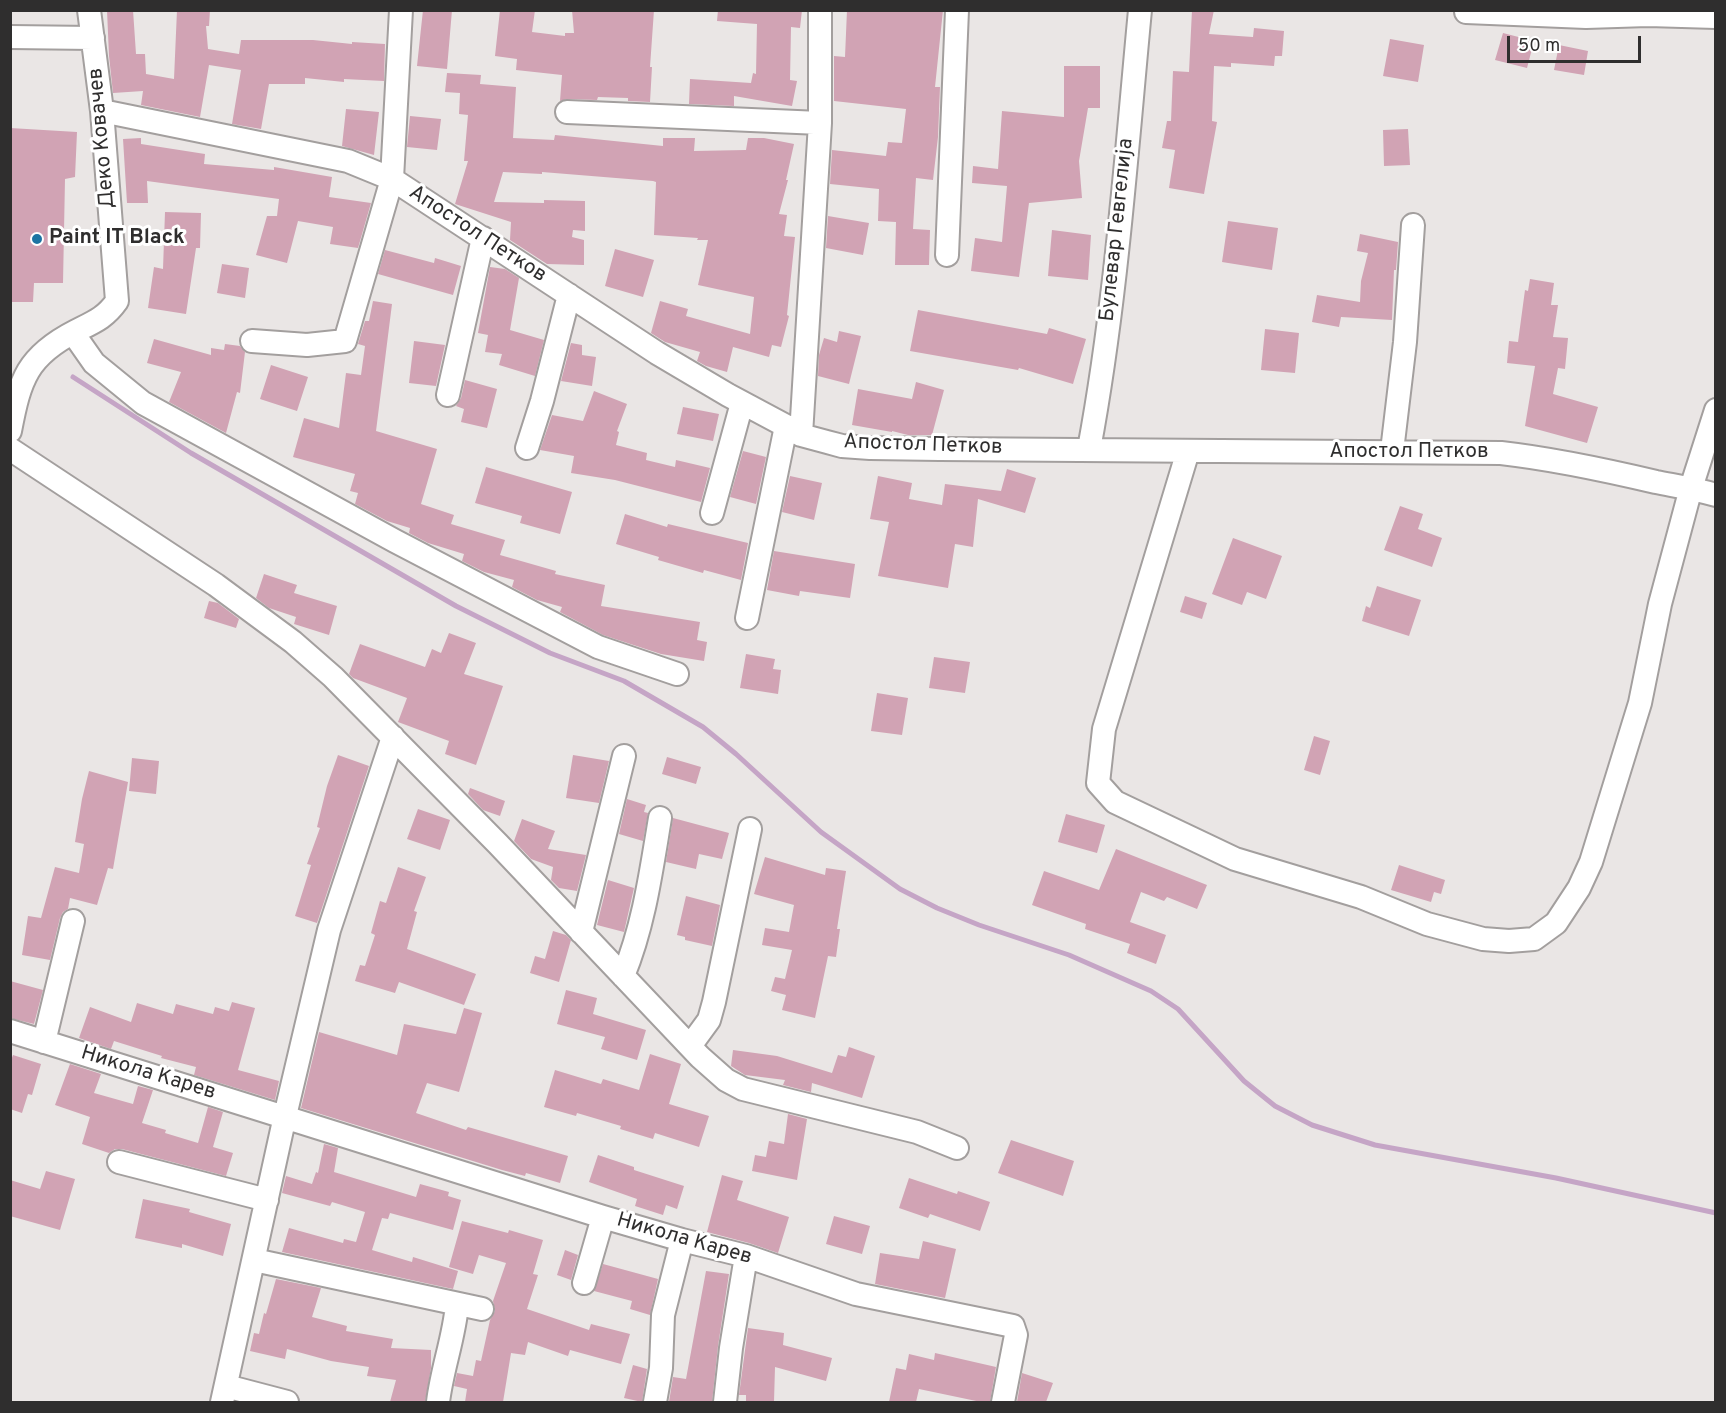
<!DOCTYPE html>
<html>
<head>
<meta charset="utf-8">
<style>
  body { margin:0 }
  #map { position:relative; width:1726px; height:1413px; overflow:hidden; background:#eae6e5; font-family:Overpass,sans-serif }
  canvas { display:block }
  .frame { position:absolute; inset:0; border:12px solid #2f2e2e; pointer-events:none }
  .scale { position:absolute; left:1507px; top:36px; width:134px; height:27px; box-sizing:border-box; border:3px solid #2f2e2e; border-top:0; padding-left:8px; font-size:18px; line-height:21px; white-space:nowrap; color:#2f2e2e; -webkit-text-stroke:4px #fff; paint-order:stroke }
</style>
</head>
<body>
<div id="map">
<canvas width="1726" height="1413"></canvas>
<div class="frame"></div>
<div class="scale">50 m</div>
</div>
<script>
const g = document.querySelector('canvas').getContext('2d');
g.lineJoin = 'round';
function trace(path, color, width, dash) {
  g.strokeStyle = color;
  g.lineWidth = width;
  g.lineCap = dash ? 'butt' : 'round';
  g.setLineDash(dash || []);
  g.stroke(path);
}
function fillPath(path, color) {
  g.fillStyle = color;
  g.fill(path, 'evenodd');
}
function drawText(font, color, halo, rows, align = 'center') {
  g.font = font + ' Overpass,sans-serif';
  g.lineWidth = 6;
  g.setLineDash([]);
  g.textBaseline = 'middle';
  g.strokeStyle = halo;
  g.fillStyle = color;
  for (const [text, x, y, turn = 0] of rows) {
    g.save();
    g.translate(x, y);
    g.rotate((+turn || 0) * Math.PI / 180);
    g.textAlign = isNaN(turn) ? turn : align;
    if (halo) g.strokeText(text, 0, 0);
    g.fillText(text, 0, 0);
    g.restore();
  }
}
trace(new Path2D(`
  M73,377L191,453L456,606L550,653L624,681L703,727L736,754L821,832L900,889L937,908L979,925L1069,955L1151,991L1178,1009L1244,1081L1275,1106L1312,1125L1375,1145L1556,1178L1716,1213`), '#c5a5c6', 5);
fillPath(new Path2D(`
  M107,10H133L136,54H145L146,74L174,79L177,10H210L209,26H206L208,49L239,54L241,40H313L352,44V42L385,44L384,81L344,79V82L305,78V84H269L261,129L232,124L241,70L209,65L200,117L141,105L143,91L113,93L109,56Z
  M423,10H452L447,69L417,66Z
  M500,10H535L532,32L565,36V33H574L572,10H654L650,67H652L650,102L628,101V98L598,97L597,100L568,99L560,101L562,75L516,70L517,59L495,56Z
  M718,10H802L800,28L791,27L790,80L797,81L792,106L734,96V106L689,104L690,79L751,83L753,73L756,74L757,24L717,21Z
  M847,10H943L935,87H940L938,137L933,180L916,178L913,229L930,230L929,265H895L896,222L878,221L879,189L830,184L832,150L886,156L888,142L902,143L906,109L834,101V56L845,57Z
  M1192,10H1214L1209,34L1253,37L1254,28L1284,31L1282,56H1275L1274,66L1231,63V67L1214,66L1212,121L1217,122L1204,194L1169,188L1175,150L1162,148L1167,121H1171L1173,71L1189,72Z
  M1503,33L1534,41L1527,68L1495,60Z
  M1390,39L1424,45L1418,82L1383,76Z
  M1559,45L1588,51L1584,75L1554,70Z
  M1064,66H1100V108H1088L1079,161L1082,198L1029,203L1019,277L971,271L975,238L1002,242L1007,186L972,183L973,166L998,169L1002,111L1064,117Z
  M447,73L481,75L480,84L516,87L513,138L554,140L555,135L663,146V138H695L694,151L746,150L748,138H764L794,144L786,180H788L779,214L787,215L784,236L795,237L787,315L789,316L781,347L772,345L769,357L733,347L727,372L706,366L697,361L700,352L665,342L651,333L660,301L688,309L686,316L750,334L754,297L698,285L708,240H697L698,238L654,235L656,182L653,181L542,172V174L503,172L494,202L544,203V200L585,201V231L573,230L572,237L584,240V265L547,264L510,240L511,222L455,204L468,161H464L468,115L459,114L460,93L445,92Z
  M346,109L379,112L374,155L342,146Z
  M410,116L441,119L437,150L407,147Z
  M10,128L77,132L75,177L65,179L63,283H34L33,302H10Z
  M1408,129L1410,165L1384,166L1383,130Z
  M141,138V144L205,154L204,164L274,170V167L332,177L329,197L371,203L358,248L330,244L333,227L298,221L287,263L256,255L267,216H277L279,199L147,181L148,203H127L123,139Z
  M165,212L201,213L200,248H196L186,314L148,308L154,267L163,269Z
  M828,216L869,223L863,255L826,248Z
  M1228,221L1278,228L1272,270L1222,262Z
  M1052,230L1091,235L1088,280L1048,276Z
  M1360,234L1398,242L1396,270H1394L1392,320L1341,317L1339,327L1312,322L1317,295L1360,302L1361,281L1368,253L1357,251Z
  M615,249L654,260L643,297L605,286Z
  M385,250L434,263L435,258L461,266L453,295L378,274Z
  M222,264L249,268L245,298L217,293Z
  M490,267L505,269L519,278L510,330L544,340L535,376L499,365L502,354L485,352L488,335L478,333Z
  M1530,279L1554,283L1551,305H1558L1553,337L1568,338L1565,369L1558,368L1553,394L1598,407L1587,443L1525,426L1535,366L1507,363L1509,341L1518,342L1525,290L1528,291Z
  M373,301L392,304L376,431L437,449L421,504L454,515L451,524L505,540L500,555L556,571L555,574L605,585L601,606L700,622L697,640L707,642L704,661L661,654L603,635L560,612L562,607L537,600L512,587L514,580L484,572L462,561L464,554L428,543L409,533L410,528L387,521L355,504L358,493L350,491L355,474L293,457L304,418L339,428L346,373L361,375L365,346L358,344L365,321H369Z
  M918,310L1047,334L1049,328L1086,339L1073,384L1019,368L1018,370L910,351Z
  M1265,329L1299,333L1295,373L1261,370Z
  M839,331L861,336L849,384L818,376L819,355L824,338L837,342Z
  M154,339L211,355V348L224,350L225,344L240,346L245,352L240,393L237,392L226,433L169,402L181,372L147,363Z
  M414,341L445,345L436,386L409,383Z
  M571,343L582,345V355L596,357L592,386L561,381Z
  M271,365L308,377L297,411L260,399Z
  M465,380L497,389L487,428L461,422L464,409L456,406L461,398Z
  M916,382L944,390L932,435H908L892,431V432L852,425L858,389L912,399Z
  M594,391L627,404L617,431L619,432L616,445L647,453L646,460L675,467L676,460L710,468L701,502L615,480L571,473L574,456L540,450L552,415L583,421Z
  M683,407L719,414L713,441L677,434Z
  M743,451L766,457L756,504L730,497Z
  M486,467L572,492L560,534L520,523L522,516L475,503Z
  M1007,469L1036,478L1025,513L978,499L973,547L955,544L948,588L878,576L889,522L870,519L878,476L912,483L909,499L942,505L945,484L1001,491Z
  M790,476L822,483L814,520L782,512Z
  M1400,506L1423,514L1418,529L1442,538L1432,567L1384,550Z
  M625,514L667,527L668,524L748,543L741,580L704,570L703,573L658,560L659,557L616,544Z
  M1233,538L1282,556L1266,599L1247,592L1242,605L1212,594Z
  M774,551L855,564L850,598L800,591L799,596L767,590Z
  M264,574L297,585L294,593L337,606L329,635L294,624L296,617L269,608L256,598Z
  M1377,586L1421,600L1409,636L1362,621L1366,606L1370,608Z
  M1185,596L1207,603L1202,619L1180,612Z
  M209,601L218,603L239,619L236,628L204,618Z
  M449,633L476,643L464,674L503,686L476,765L445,754L449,741L398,722L407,698L353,678L349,674L360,644L425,667L432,649L441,653Z
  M746,654L775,659L773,669L781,670L778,694L740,688Z
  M934,657L970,662L965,693L929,688Z
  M877,693L908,698L902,735L871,731Z
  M1314,736L1330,741L1320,775L1304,770Z
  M338,755L369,766L317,923L295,916L311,865L307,864L320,828L317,827L327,786Z
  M573,755L609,761L599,803L566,798Z
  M667,757L701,767L696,784L662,774Z
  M132,758L159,761L156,794L129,791Z
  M89,771L128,782L113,869L108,868L97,905L70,898L68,909L63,912L60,918L50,960L22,955L28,916L41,918L55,867L79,873L84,844L75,842L82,799Z
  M470,788L505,801L500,816L483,810L468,794Z
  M627,799L646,805L644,812L648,813L643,841L619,834Z
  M418,809L450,820L440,850L407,839Z
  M1066,814L1105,825L1097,853L1058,842Z
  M673,818L729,833L722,859L699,854L696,869L666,862Z
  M522,819L555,831L548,849L586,855L577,891L559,888L551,880L553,867L531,859L514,841Z
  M1116,849L1207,885L1197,909L1167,897L1164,901L1141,892L1130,922L1166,935L1156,964L1127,953L1130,944L1085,929L1086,924L1032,905L1044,871L1099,890Z
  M765,857L825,875L826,868L846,871L837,929H840L836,957L828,956L815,1018L782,1010L786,995L771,991L775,977L785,979L792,950L762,945L765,928L789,932L794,905L754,894Z
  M1399,865L1445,880L1441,894L1434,892L1431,902L1391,890Z
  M398,867L426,877L414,911L417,912L407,949L476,974L464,1005L399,982L395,993L355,981L360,965L365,966L375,935L371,933L380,901L386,903Z
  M608,880L634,888L624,932L597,925Z
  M686,896L720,905L712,946L685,940V937L677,935Z
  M553,931L566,935L571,940L559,982L530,973L535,956L545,959Z
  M10,981L43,990L34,1024L10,1018Z
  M566,990L597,998L593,1014L646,1030L637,1060L601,1049L605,1037L557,1024Z
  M232,1002L255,1008L238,1070L279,1081L275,1100L194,1075L196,1067L161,1058L162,1056L114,1041L111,1049L79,1038L90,1007L131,1022L137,1003L173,1014L176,1004L213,1014L215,1007L229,1011Z
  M464,1008L482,1013L459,1092L427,1083L416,1113L466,1130L468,1127L568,1156L560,1183L526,1173L525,1176L502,1170L301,1108L319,1032L397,1055L404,1024L456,1034Z
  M849,1047L875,1056L862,1098L812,1083L811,1092L783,1085L785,1080L745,1075L731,1066L733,1050L777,1056L832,1073L838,1055L846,1057Z
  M650,1054L681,1064L669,1104L709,1116L699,1147L655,1133L653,1139L620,1129L621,1126L577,1113L576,1116L544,1107L555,1070L601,1084L603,1079L639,1090Z
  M13,1055L41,1064L32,1095L28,1094L22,1113L10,1109V1063Z
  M70,1064L101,1074L94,1093L133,1104L138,1086L153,1090L142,1123L166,1130L165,1133L198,1143L208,1107L223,1112L213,1147L233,1153L226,1176L122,1149H115L109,1153L82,1144L90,1117L55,1105Z
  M788,1114L807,1119L797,1180L752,1171L755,1155L766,1157L769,1141L784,1144Z
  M1011,1140L1074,1161L1063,1196L998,1173Z
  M324,1144L338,1148L334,1172L416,1197L420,1184L449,1192L448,1196L461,1200L453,1230L390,1213L388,1219L382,1218L372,1250L412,1262L413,1257L458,1271L453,1289L282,1252L289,1228L343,1243L344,1239L356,1242L365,1212L332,1202L330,1206L282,1193L286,1176L312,1184L316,1172L318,1173Z
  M598,1155L634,1167V1170L684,1186L677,1209L666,1205L663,1215L635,1206L637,1199L589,1182Z
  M46,1171L75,1179L60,1230L10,1216V1180L40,1189Z
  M722,1175L743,1181L737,1200L789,1217L778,1253L749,1243L707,1232Z
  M909,1178L957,1194L958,1191L990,1202L980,1231L930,1214L928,1218L899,1208Z
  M143,1199L190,1209L189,1212L231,1224L223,1256L182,1244V1248L135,1238Z
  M834,1216L870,1226L862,1254L826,1244Z
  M462,1221L508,1233L509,1230L543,1240L533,1274L538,1275L527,1309L589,1330L591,1324L630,1334L621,1364L570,1350L568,1356L528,1342L525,1355L511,1353L503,1402H465L467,1389L454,1386L457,1373L473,1376L476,1360L481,1361L490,1320L495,1311L493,1301L506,1263L479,1255L473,1274L449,1267Z
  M923,1241L956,1249L945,1298L875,1284L880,1253L919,1259Z
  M565,1250L578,1255L571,1280L557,1275Z
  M603,1264L658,1279L650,1315L630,1309L632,1301L594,1291Z
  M706,1271L729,1274L718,1346L712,1402H669L673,1377L686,1379Z
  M276,1279L321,1288L312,1317L347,1326L346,1331L393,1339L391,1348L431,1350V1368L425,1402H390L396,1380L367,1376L369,1367L331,1361L287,1349L285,1359L250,1351L254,1333L259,1334L264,1313L266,1314Z
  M748,1328L784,1333L783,1345L832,1358L826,1381L775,1367L774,1402H746V1395H739Z
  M935,1353L996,1367L990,1402H981L919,1389L916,1402H889L896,1368L906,1370L909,1354L934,1360Z
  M633,1365L647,1369L642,1402L624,1398Z
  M1022,1373L1053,1383L1046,1402H1017Z`), '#d1a3b4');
const minor = new Path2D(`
  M1466,12L1586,17L1648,15L1716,17
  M10,37L93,38
  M102,111L348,161L392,179L657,353L728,395L786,426L801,435L827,442L842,446L870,448L940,449L1501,453C1554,459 1605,470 1656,482C1676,486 1696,489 1716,495
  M567,112L820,123
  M947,255L957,10
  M73,333L94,363L143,403L395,541L598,647L677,674
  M252,341L307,345L345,341L392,179L401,10
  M448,395L483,238
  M10,431C20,379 27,356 76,331C94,322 105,318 117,301L102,111L89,10
  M801,435L820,123V10
  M527,448L542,401L569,295
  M10,449L216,585L293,642L333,677L498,844L700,1057L726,1080L743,1089L917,1132L957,1148
  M1089,449C1116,304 1126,157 1140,10
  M1188,451L1104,729L1098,783L1115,802L1235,859L1361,897L1427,924L1483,939L1509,941L1534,939L1556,923L1579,888L1591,862L1640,703L1660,604L1691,488L1716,410
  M1392,451L1405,342L1413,225
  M712,513L742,403
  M747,618L786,426
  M581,932L624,756
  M623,976C644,925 651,872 660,818
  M10,1031L603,1217L682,1240L746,1256L856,1294L1013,1326L1016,1335L1003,1402
  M44,1042L73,921
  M690,1046L709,1020L714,1002L750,829
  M119,1162L267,1200
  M254,1260L482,1309
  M584,1283L603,1217
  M226,1386L287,1402
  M222,1402L285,1116L329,930L393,737
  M438,1402C442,1369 454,1338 457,1305
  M655,1402L661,1368L663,1315L682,1240
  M725,1402L731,1348L746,1256`);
trace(minor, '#a39f9e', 26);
trace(minor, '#fff', 22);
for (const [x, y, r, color] of [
  [37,239,6,"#1c74a3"]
]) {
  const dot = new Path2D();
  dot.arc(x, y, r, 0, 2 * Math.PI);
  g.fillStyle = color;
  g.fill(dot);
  trace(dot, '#fff', 2);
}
drawText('21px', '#2f2e2e', '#fff', [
  ["Деко Ковачев",103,138,-95],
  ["Булевар Гевгелија",1118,230,-84],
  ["Апостол Петков",477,235,33],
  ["Апостол Петков",923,446,2],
  ["Апостол Петков",1409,453],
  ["Никола Карев",148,1074,17],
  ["Никола Карев",684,1240,16]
]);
drawText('bold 21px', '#2f2e2e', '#fff', [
  ["Paint IT Black",49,239]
], 'left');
</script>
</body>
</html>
